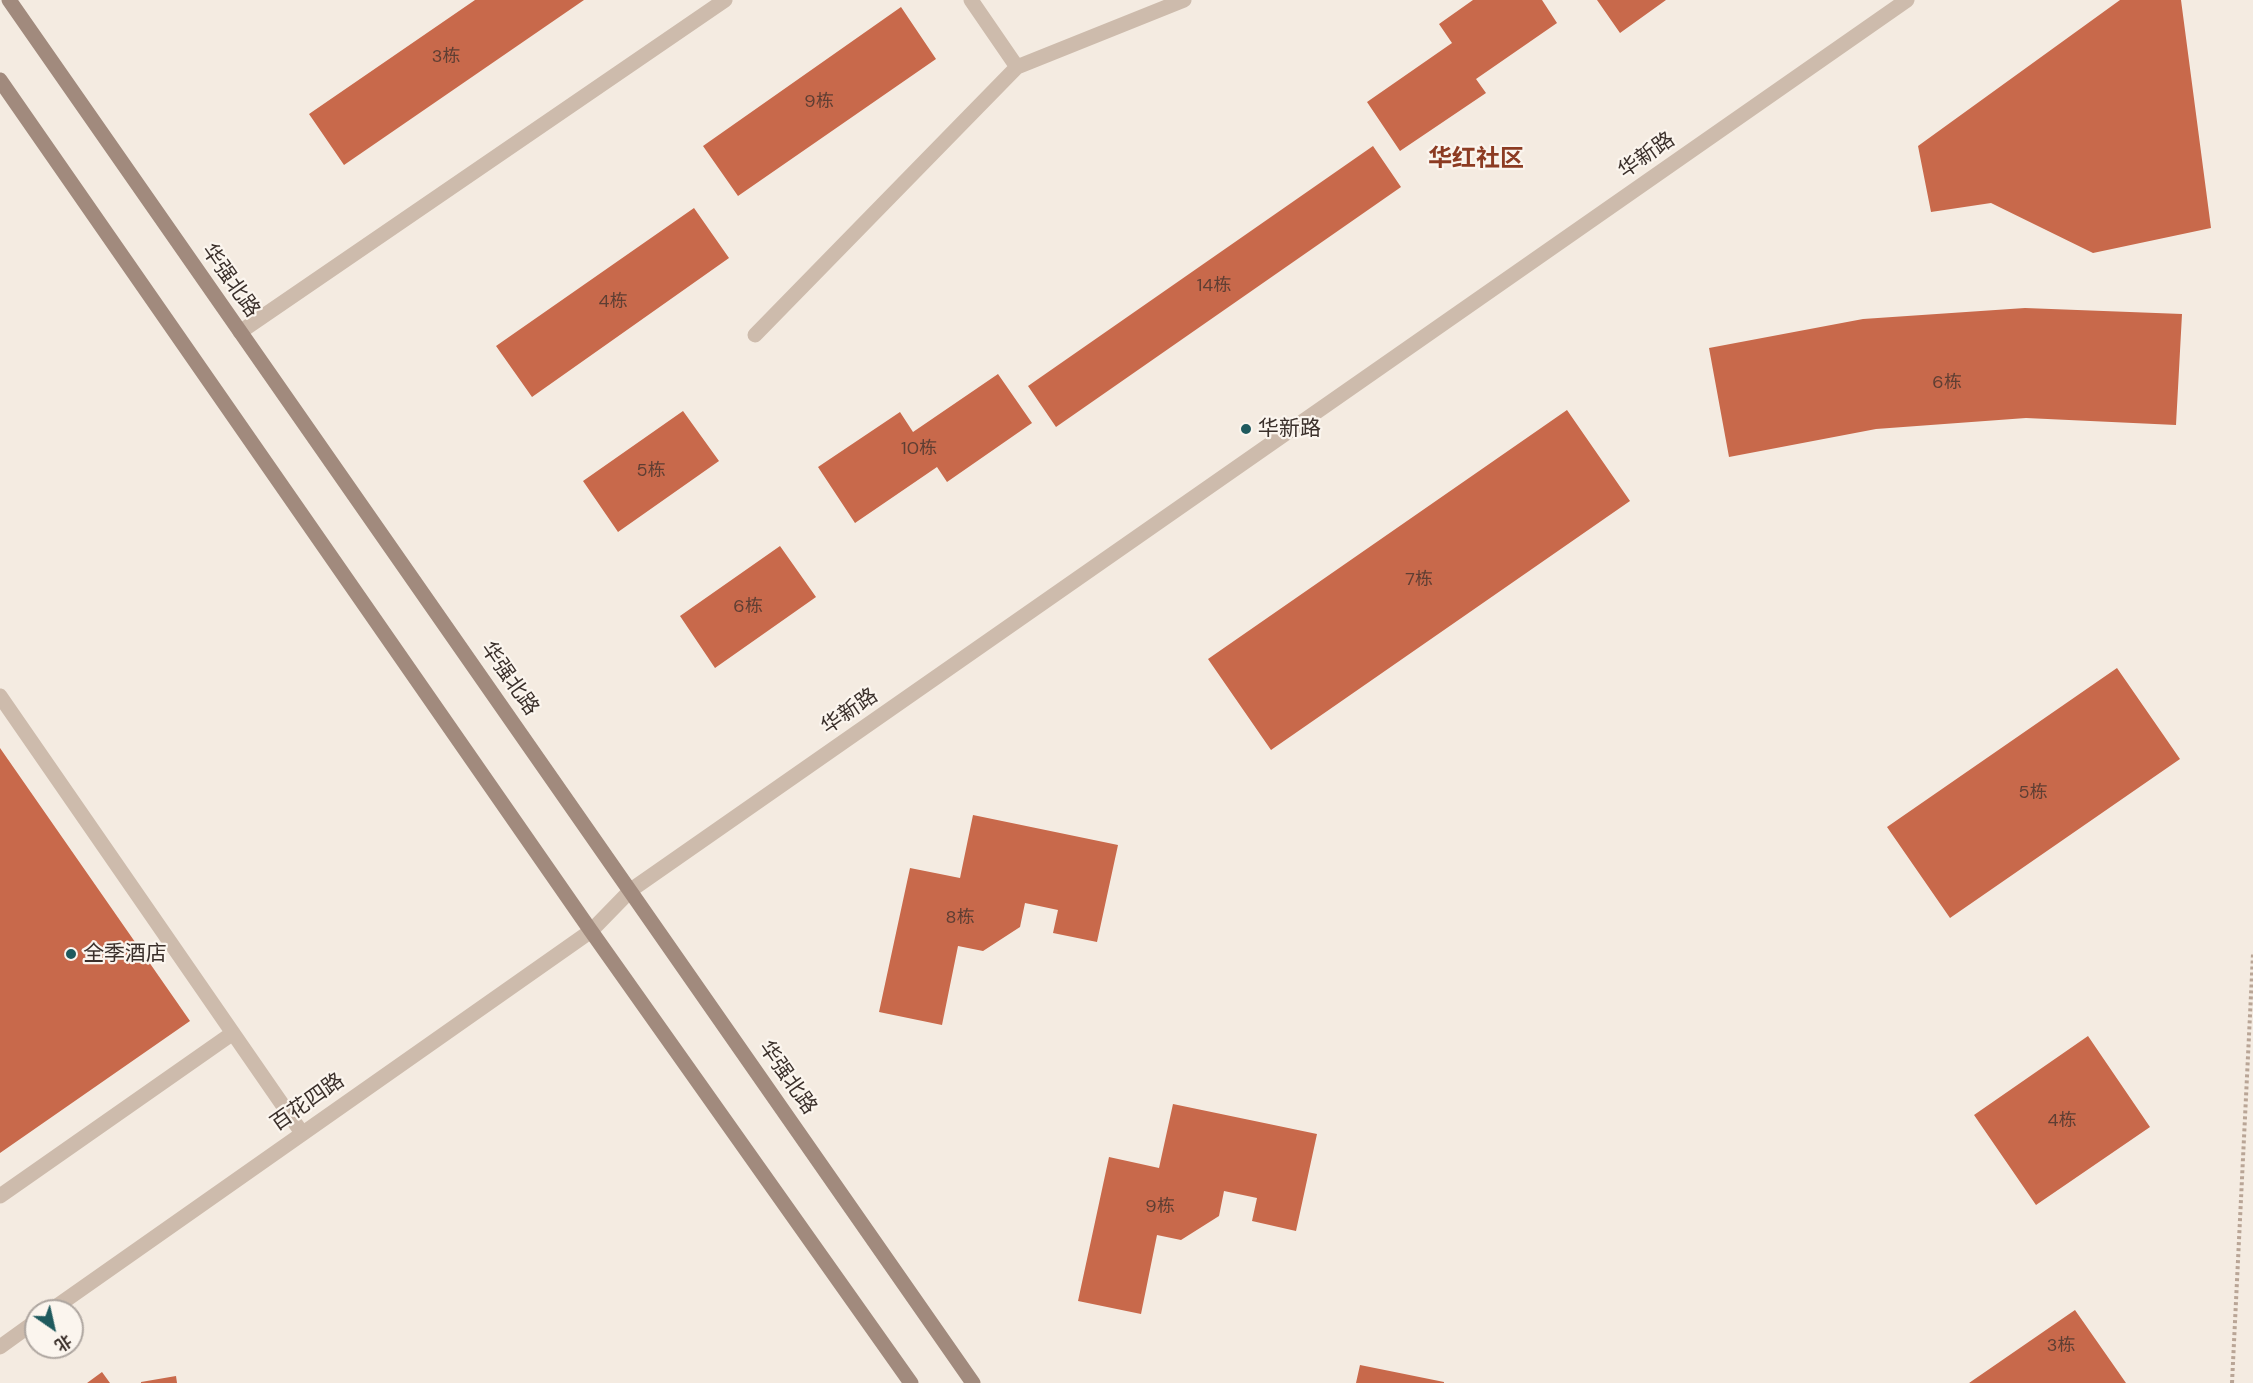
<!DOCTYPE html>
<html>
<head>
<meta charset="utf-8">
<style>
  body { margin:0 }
  #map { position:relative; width:2253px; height:1383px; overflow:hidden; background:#f4ebe1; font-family:"DM Sans","Noto Sans SC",sans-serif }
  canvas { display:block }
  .north { position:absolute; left:24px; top:1299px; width:60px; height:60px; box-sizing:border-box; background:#fbf5ee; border:2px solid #aea6a0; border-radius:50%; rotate:146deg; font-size:16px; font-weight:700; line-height:24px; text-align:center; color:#3b302b }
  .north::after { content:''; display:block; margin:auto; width:21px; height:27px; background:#1f5a5e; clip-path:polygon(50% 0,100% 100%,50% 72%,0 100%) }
</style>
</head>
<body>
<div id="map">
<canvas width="2253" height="1383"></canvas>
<div class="north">北</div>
</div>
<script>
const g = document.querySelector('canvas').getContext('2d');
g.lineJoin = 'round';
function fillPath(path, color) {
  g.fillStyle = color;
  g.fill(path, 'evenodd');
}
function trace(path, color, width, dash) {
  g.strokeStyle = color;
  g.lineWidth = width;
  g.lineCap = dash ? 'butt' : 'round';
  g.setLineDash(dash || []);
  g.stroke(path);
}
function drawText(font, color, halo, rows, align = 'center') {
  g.font = font + ' "DM Sans","Noto Sans SC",sans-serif';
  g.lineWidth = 4.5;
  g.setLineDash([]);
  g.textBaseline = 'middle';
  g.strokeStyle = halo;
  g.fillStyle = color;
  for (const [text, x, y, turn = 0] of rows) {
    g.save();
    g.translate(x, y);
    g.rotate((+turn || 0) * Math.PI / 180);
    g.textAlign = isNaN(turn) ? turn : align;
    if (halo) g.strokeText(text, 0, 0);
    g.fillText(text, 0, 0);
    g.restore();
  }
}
fillPath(new Path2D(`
  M475,0H584L344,165L309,114Z
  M1473,0H1542L1557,23L1476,79L1486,93L1400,151L1367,102L1452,43L1439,24Z
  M1597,0H1666L1620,33Z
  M2120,0H2181L2211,228L2093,253L1991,203L1931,212L1918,146Z
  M901,7L936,59L738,196L703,146Z
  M1373,146L1401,187L1056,427L1028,386Z
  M694,208L729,258L532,397L496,346Z
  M2025,308L2182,314L2176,425L2026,418L1876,429L1729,457L1709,348L1863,319Z
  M998,374L1032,423L947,482L937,467L855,523L818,467L900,412L913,432Z
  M1567,410L1630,501L1271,750L1208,659Z
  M683,411L719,461L618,532L583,481Z
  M780,546L816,597L715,668L680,616Z
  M2117,668L2180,759L1950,918L1887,827Z
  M0,748L190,1021L0,1153Z
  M973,815L1118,845L1097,942L1053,933L1058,910L1025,903L1020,927L983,951L958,946L942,1025L879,1012L910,868L960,878Z
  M2088,1036L2150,1127L2036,1205L1974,1115Z
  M1173,1104L1317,1134L1296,1231L1252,1221L1257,1198L1224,1191L1219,1216L1181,1240L1157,1235L1141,1314L1078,1301L1109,1157L1159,1168Z
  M2075,1310L2126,1383H1969Z
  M1360,1365L1444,1382V1383H1356Z
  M102,1372L110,1383H87Z
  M176,1376L177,1383H141V1382Z`), '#c8694b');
trace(new Path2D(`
  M2232,1383L2253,954`), '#b9a596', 4, [3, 3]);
trace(new Path2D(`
  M971,0L1017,67
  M240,332L725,0
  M755,335L1017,67L1184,0
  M0,696L302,1133
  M0,1196L233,1033`), '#cdbbac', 15);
trace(new Path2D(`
  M50,1311L591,931L631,890L1907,0
  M0,1347L36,1321`), '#cdbbac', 15);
trace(new Path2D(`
  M9,0L973,1383
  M0,80L591,931L911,1383`), '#a18a7d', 15);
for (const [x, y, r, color] of [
  [1246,429,6,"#1f5a5e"],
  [71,954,6,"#1f5a5e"]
]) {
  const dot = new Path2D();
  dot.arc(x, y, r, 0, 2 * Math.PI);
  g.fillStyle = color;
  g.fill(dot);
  trace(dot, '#fbf5ee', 2);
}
drawText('18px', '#5e3e33', null, [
  ["3栋",446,57],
  ["9栋",819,102],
  ["14栋",1214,286],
  ["4栋",613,302],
  ["6栋",1947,383],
  ["10栋",919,449],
  ["5栋",651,471],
  ["7栋",1419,580],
  ["6栋",748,607],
  ["5栋",2033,793],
  ["8栋",960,918],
  ["4栋",2062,1121],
  ["9栋",1160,1207],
  ["3栋",2061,1346]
]);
drawText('21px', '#3b302b', '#fbf5ee', [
  ["华新路",1647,156,-35],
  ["华强北路",230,281,55],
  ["华强北路",509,679,55],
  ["华新路",850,712,-35],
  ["华强北路",787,1078,55],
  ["百花四路",308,1103,-35]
]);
drawText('21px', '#3b302b', '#fbf5ee', [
  ["华新路",1258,429],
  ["全季酒店",83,954]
], 'left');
drawText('bold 24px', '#8c3b22', '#fbf5ee', [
  ["华红社区",1476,160]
]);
</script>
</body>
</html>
